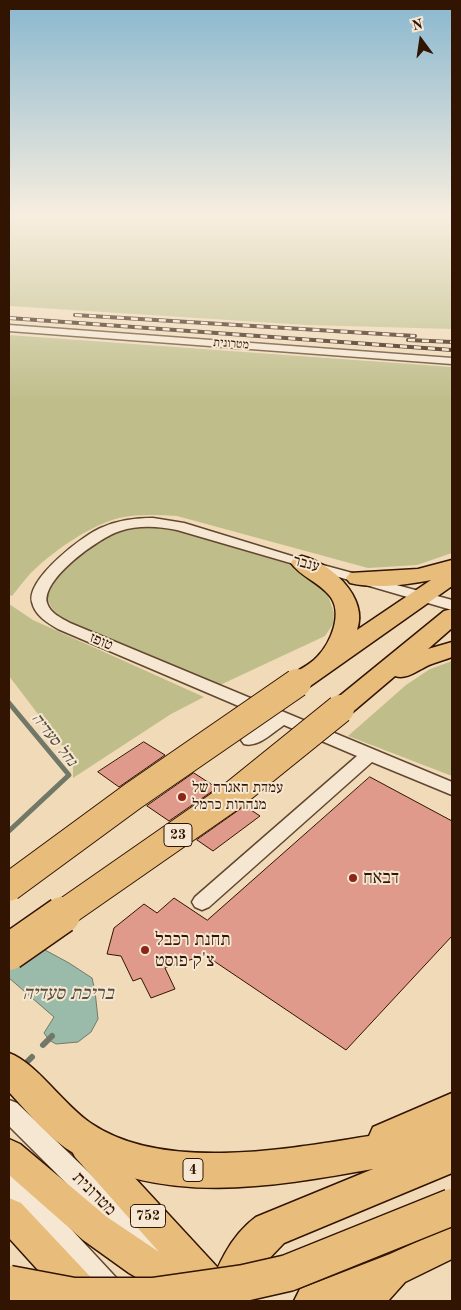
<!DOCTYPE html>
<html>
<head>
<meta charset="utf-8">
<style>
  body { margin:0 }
  #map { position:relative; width:461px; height:1310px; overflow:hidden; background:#f0dab8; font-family:"Old Standard TT",serif }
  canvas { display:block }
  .frame { position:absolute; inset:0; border:10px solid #321402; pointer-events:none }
  .north { position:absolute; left:396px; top:15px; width:50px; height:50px; -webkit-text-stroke:4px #f5e7d1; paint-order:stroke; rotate:346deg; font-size:14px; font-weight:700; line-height:20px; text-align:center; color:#321402 }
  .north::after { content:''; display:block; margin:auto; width:18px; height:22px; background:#321402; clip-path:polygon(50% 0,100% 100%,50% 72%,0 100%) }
</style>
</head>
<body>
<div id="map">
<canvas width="461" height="1310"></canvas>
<div class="frame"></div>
<div class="north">N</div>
</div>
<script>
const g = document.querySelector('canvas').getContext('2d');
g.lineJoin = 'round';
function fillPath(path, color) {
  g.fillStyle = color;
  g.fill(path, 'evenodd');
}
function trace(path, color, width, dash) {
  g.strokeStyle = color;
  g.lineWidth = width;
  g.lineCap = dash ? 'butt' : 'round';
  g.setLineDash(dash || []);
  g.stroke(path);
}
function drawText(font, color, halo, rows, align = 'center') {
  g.font = font + ' "Old Standard TT","Frank Ruhl Libre",serif';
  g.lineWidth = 4;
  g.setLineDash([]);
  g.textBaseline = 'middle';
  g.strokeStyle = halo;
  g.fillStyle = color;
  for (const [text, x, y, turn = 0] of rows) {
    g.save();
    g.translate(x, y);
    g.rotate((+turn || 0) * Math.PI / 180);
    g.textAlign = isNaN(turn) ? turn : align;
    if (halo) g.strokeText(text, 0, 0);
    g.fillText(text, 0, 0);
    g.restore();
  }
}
fillPath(new Path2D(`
  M9,216H452V329L307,325L9,306Z
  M9,335L452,367V553L417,565L368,568L177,516C158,515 138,514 119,518C91,525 55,550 34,570C26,577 19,588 12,596L9,595Z
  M159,527L189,534L298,567L325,590L330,601L334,613L333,624L325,636L220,685L70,622C30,600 52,580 78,559C90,549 102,538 116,532C130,528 144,527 159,527Z
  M9,604L33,620L204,697L171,714L73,778V760L9,676Z
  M452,661V776L348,736L406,685L430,669Z`), '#bfbe8b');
const water = new Path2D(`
  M9,936L45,950L69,963L92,978L95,991L98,1019L91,1032L78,1042L56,1044L49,1040L44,1033L54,1017L9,978Z`);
fillPath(water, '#9bbbaa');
trace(water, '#717867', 1);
trace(new Path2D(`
  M9,703L69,775L9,831`), '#717867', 5);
trace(new Path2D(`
  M43,1045L52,1036
  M27,1062L32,1057`), '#717867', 6);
const building = new Path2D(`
  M144,742L165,755L119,787L98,772Z
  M194,773L217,788L169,821L147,806Z
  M370,777L452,821V936L346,1050L205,955L165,968L175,989L151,998L141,978L133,981L121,956L107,954L114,928L144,904L157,913L174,898L207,920Z
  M245,806L260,816L213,851L197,840Z`);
fillPath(building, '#e09a8b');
trace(building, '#321402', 1);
const minor = new Path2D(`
  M9,325L452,358V364L9,331Z
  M153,518L184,523L308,561L452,600V610L177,530C158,526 138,525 120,531C100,537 41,579 47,603C50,613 61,618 70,623L452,782V795L372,762L209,907L202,910L195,907L192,902L195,897L357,756L284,725C272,733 258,748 244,744L241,740L244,736L269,719L58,629C48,623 35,616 32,602C26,579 84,534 103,527C119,520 136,518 153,518Z
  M9,1100L17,1103L164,1245L168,1254L164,1263L155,1267L146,1263L9,1126Z
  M9,1169L18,1172L123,1285L127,1294L124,1301H103L9,1198Z`);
const major = new Path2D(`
  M86,1133L97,1137L230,1281L236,1293L232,1301H181L153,1287L129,1273L83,1240L9,1175V1139L20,1144L107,1217L159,1252L75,1157L70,1147L75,1137Z
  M9,1198L21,1203L99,1286L105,1298L103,1301H66L9,1238Z
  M452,1226V1259L405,1282L388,1301H294L300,1289L390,1254Z`);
const highway = new Path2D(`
  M302,556C331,563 369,598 357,630L431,580C406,585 375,589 350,583L346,578L350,573L418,569L452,560V586L306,689L297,691L288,689L284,683C292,671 307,668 317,657C331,643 344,612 329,595C318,582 300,576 291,563L294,558Z
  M452,609V628L428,649L452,642V657C445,660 436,662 429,665C418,670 407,680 395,676L349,715L340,717L331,715L327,709L331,703L444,611Z
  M9,1053C37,1063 64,1106 92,1124C163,1172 289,1149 369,1136L373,1127L452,1093V1173L284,1243L262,1266L254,1280L246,1301H208L206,1298C217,1267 229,1237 256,1217L373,1169C277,1186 165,1207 75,1154C49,1139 29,1114 9,1092Z`);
trace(minor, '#624630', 3);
trace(major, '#321402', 3);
trace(highway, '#321402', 3);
fillPath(minor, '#f5e7d1');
fillPath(major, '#e8bd7c');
fillPath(highway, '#e8bd7c');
const rail = new Path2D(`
  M75,315L415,336
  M9,318L452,350
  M408,340L452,342`);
trace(rail, '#321402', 4);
trace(rail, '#f5e7d1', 2.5, [7]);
const highwayBridgeFar1 = new Path2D(`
  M9,887L133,796L297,683
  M60,916L231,797L340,709`);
const highwayBridge = new Path2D(`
  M9,952L62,915
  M9,1284L73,1296H153L244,1283L288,1273L452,1207`);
trace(highwayBridgeFar1, '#321402', 30, []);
trace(highwayBridge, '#321402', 39, []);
trace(highwayBridgeFar1, '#e8bd7c', 28);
trace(highwayBridge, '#e8bd7c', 36);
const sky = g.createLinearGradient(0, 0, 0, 400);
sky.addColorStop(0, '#89b7cf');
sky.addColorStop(0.54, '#f8eedf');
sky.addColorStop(1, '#f8eedf00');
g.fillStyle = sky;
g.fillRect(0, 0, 461, 400);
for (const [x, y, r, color] of [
  [182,797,5,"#8f2418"],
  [353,878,5,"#8f2418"],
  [145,950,5,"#8f2418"]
]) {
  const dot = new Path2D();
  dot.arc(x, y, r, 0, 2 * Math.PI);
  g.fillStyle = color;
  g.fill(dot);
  trace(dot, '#f5e7d1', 2);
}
drawText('12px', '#321402', '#f5e7d1', [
  ["מטרונית",231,344,4]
]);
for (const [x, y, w] of [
  [178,835,28],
  [193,1170,20],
  [148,1216,35]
]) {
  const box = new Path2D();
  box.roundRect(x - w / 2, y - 11.5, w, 23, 4);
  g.fillStyle = '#f5e7d1';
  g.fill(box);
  trace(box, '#321402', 1);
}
drawText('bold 14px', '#321402', null, [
  ["23",178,835],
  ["4",193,1170],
  ["752",148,1216]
]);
drawText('15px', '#321402', '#f5e7d1', [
  ["ענבר",306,564,15],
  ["טופז",101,642,23]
]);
drawText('15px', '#321402', '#f5e7d1', [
  ["עמדת האגרה של",192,788],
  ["מנהרות כרמל",192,805]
], 'left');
drawText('italic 16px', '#574e3d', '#f5e7d1', [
  ["נחל סעדיה",54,740,52]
]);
drawText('18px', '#321402', '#f5e7d1', [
  ["דבאח",363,878],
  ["תחנת רכבל",155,940],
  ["צ'ק פוסט",155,961]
], 'left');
drawText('18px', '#321402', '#f5e7d1', [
  ["מטרונית",94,1194,45]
]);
drawText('italic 19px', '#574e3d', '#f5e7d1', [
  ["בריכת סעדיה",68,994]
]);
</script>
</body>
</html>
